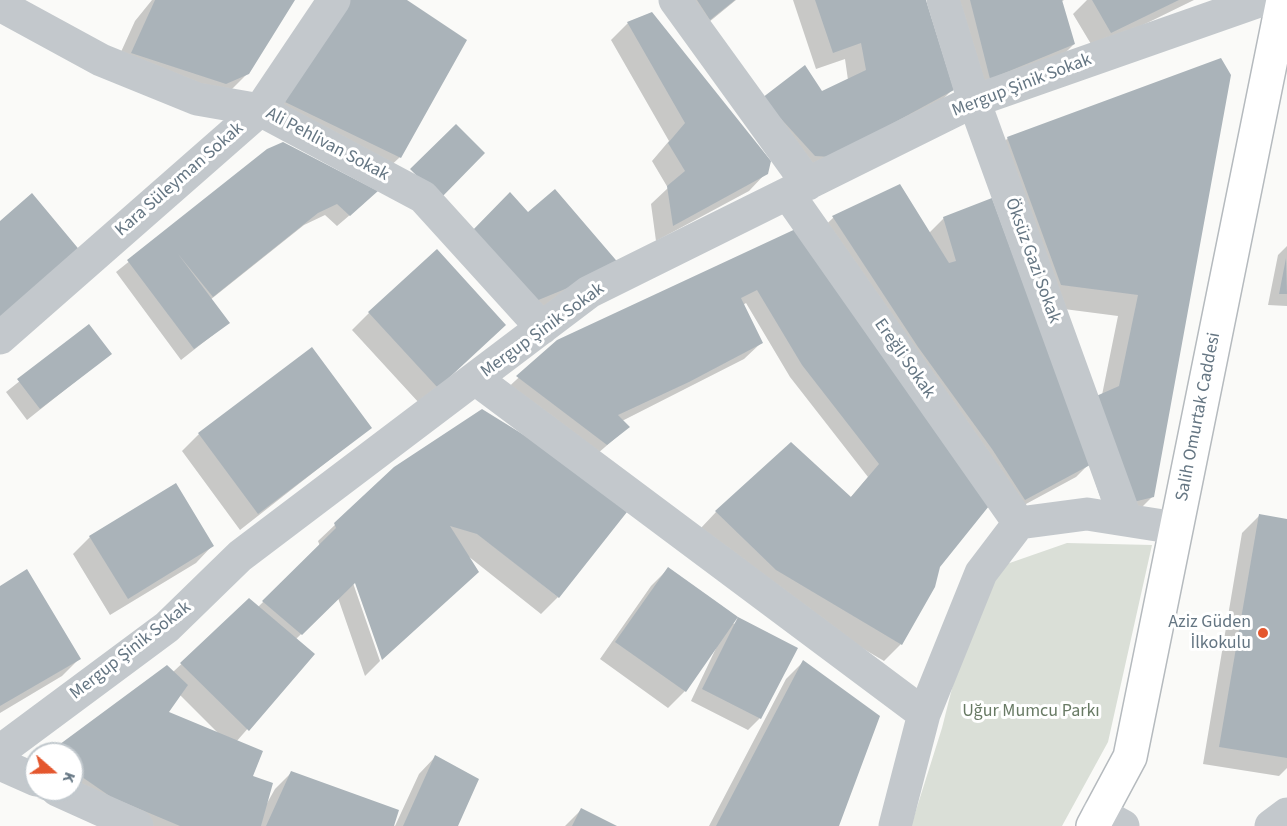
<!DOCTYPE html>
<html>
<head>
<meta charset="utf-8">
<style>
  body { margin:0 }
  #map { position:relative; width:1287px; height:826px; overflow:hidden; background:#fafaf8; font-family:"Source Sans 3",sans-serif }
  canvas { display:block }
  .north { position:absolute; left:24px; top:742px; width:60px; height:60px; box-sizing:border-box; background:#fff; border:2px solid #c1c8cd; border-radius:50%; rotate:110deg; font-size:16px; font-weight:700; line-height:24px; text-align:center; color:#657683 }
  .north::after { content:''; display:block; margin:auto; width:21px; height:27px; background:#e4572e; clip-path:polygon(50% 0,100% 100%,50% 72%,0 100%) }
</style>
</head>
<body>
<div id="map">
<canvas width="1287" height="826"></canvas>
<div class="north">K</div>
</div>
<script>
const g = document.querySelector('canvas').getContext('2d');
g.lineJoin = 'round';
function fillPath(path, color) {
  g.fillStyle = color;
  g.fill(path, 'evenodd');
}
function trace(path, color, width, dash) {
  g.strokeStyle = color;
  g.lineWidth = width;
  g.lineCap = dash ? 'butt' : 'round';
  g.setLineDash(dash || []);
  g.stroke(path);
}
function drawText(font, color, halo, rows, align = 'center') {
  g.font = font + ' "Source Sans 3",sans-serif';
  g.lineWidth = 6;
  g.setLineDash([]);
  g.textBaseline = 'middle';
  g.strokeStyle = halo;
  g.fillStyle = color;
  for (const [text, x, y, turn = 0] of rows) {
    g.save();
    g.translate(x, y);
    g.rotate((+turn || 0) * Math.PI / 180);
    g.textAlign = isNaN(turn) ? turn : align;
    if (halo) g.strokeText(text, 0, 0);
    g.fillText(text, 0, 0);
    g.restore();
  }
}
fillPath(new Path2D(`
  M1067,543L1152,545L1108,742L1062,826H911L942,728L981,573Z`), '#dadfd7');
fillPath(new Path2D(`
  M152,0H294L248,73L227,94L111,74L135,21Z
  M341,0H404L400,157L383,173L270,119Z
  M670,0H736L692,36Z
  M793,0H923L952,90L935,107L813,173L746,116L822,93L848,80L845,59L816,69Z
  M948,0H1064L1061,2L1074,44L1062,56L978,90Z
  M1087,0H1194L1094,49L1073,14Z
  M628,23L766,173L749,191L656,241L651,204L668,188L652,161L669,141L611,40Z
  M1221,60L1153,496L1132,517L1109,523L1089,464L1076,477L1013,511L816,234L833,218L900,186L929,233L944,218L1070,408L1102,395L1118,316L1041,306L987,159L1008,138Z
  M267,151L364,203L337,226L325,215L304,225L210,300L228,323L181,360L116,272Z
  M528,215L602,282L519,317Z
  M801,228L939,567L901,644L884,661L759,587L700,529L716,512L850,498L868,477L790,377L746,303L743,305L761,343L744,359L622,421L628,427L589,461L501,394L558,341Z
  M1287,246V306L1268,305L1278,255Z
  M369,313L504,325L420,404L352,330Z
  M89,326L110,354L27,420L6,392Z
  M264,386L370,428L240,530L182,451L199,434Z
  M395,468L558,597L541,614L468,556L356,581L353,583L380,661L365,676L338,598L296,639L313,654L236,742L266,805L275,789L292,772L395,826L419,774L435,757L456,826H124L72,790V754H48L167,667L173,672L249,600L258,607L320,546L318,541ZM180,695L219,734L167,713Z
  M1259,516L1287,520V768L1279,776L1203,764L1242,533Z
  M90,537L212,546L196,563L110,615L73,554Z
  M668,569L734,624L739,619L760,718L748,730L691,701L718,644L685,691L668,708L600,659L651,586Z
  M0,587L79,659L62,676L0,713Z
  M803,662L837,826H709L786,679Z
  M581,810L614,826H565Z`), '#0003');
fillPath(new Path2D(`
  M155,0H295L249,74L226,84L131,53Z
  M346,0H407L467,40L401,158L285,102Z
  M697,0H735L710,20Z
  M815,0H926L954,90L831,157L815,156L762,98L805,65L822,91L866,70L861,43L833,53Z
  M970,0H1062L1075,44L990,79Z
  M1092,0H1179L1111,33Z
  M652,12L771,161L768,174L673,226L667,186L685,171L668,143L685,123L627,22Z
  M1221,58L1231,75L1154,497L1129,503L1094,397L1119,386L1138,295L1061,285L1007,137Z
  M456,124L485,153L440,199L410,169Z
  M283,142L378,191L350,216L337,204L318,213L213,297L178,254L230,323L194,349L127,260L267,149Z
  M900,184L949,263L956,261L943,217L992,198L1090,465L1025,500L992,449L918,347L832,216Z
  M555,189L621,266L536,301L470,233L510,192L528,212Z
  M32,193L82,253L0,323V221Z
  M802,226L989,506L940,567L935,587L902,645L776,570L715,511L791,442L851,497L879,464L802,365L757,290L741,298L763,343L689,382L618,415L630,427L607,445L516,376L557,340Z
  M437,249L506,325L438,388L368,312Z
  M1286,258L1287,294H1279Z
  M89,324L112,354L40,409L17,379Z
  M312,347L372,428L258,514L198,433Z
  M482,409L545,448L627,512L559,598L477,534L450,526L479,572L382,660L355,583L302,635L262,601L336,528L334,523L394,467Z
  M176,483L214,546L128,599L89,536Z
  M1259,514L1287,519V758L1219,747Z
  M668,567L738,617L686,692L615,642Z
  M27,569L81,659L0,706V586Z
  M249,598L315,654L249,731L180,663Z
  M738,617L798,648L761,719L702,689Z
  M803,660L880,716L839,826H716Z
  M167,665L188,685L169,712L263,751L253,776L273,783L261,826H180L111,797L72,770V754L48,753Z
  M435,755L479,779L458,826H403Z
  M291,771L399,810L394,826H266Z
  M581,808L617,826H572Z`), '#aab3b9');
const major = new Path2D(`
  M1093,826L1130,757L1283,0`);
trace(major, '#b5babe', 36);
trace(new Path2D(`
  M675,0L808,184
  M943,0L974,101L1126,520
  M0,5L101,60L197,99L260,110L423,197L542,328
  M788,194L1019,523
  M0,338L260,110L334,0
  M477,380L924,714
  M0,751L167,627L240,556L589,292L974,101L1262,0
  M0,764L36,780
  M57,790L137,826
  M1099,813L1123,826
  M895,826L924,714L981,573L1019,523L1087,514L1176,528
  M1271,826L1287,814`), '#c3c8cc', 33);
trace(major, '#fff', 33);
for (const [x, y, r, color] of [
  [1263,633,6,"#e4572e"]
]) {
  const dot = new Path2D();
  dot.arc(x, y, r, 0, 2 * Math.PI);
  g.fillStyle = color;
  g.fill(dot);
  trace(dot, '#fff', 2);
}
drawText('18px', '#657683', '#fff', [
  ["Mergup Şinik Sokak",1022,86,-21],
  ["Ali Pehlivan Sokak",327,145,28],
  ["Kara Süleyman Sokak",180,180,-41],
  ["Öksüz Gazi Sokak",1032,261,70],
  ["Mergup Şinik Sokak",543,331,-36],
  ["Ereğli Sokak",904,359,55],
  ["Salih Omurtak Caddesi",1199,417,-79],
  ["Mergup Şinik Sokak",131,651,-38]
]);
drawText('18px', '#657683', '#fff', [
  ["Aziz Güden",1251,623],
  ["İlkokulu",1251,644]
], 'right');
drawText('18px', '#687a64', '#fff', [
  ["Uğur Mumcu Parkı",1031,712]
]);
</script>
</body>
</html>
